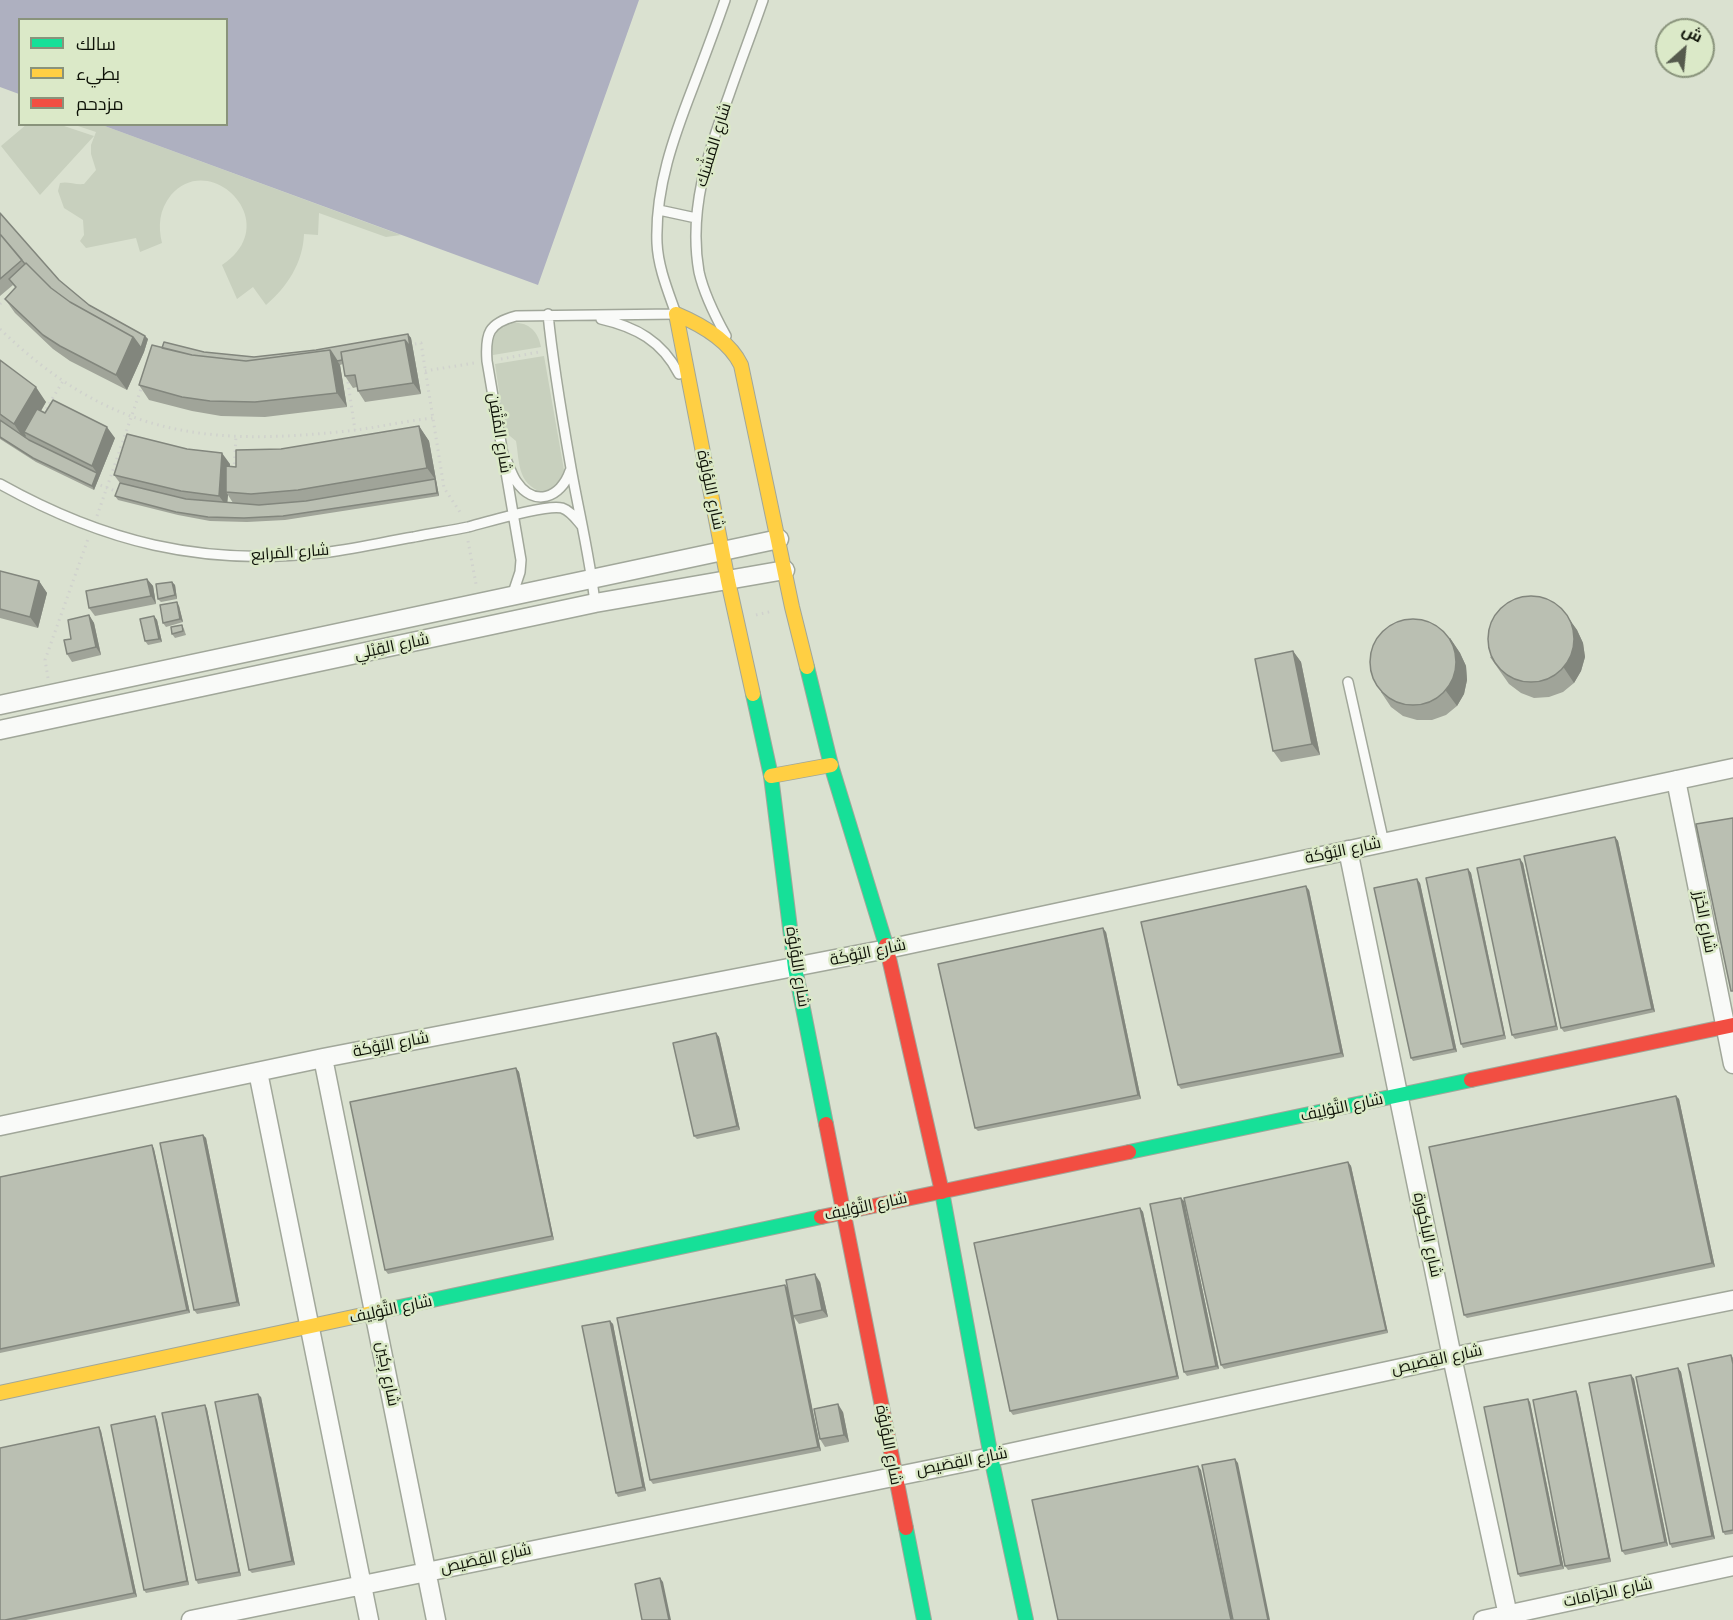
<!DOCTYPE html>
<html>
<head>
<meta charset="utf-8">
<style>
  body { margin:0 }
  #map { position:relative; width:1733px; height:1620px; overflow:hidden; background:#dae1d0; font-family:Helvetica,Cairo,sans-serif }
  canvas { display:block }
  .legend { position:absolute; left:18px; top:18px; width:210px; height:108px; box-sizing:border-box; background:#dbe9c8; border:2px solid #89937b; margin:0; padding:8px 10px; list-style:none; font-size:18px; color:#0e1207 }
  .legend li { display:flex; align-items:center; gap:12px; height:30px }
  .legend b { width:30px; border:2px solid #89937b }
  .north { position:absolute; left:1655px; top:18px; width:60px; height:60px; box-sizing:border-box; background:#dbe9c8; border:2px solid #89937b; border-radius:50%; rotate:27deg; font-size:16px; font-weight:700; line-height:24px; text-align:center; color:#0e1207 }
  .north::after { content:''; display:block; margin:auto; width:21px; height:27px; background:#555a4d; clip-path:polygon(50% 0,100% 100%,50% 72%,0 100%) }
</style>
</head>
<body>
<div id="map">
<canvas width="1733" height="1620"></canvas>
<ul class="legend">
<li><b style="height:8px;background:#16e098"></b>سالك</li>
<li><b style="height:8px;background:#ffcf43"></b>بطيء</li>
<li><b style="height:8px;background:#f24e42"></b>مزدحم</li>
</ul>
<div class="north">ش</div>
</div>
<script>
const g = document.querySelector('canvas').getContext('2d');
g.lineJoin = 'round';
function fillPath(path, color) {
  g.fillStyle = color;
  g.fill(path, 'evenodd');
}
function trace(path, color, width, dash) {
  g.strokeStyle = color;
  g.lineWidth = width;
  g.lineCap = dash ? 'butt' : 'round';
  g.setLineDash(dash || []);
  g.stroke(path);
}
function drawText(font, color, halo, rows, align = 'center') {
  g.font = font + ' Helvetica,Cairo,sans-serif';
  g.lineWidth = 5;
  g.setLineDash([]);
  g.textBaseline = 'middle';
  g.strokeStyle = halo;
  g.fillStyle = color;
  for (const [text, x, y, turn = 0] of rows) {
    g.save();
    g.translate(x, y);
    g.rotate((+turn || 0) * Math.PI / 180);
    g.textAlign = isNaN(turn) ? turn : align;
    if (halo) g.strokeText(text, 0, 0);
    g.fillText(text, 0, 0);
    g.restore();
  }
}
fillPath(new Path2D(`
  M27,124L61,125L94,136L40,195L1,146Z
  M75,125H102L401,235L386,237L319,213L318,235L304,234C303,263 287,287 266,305L253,287L237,299L222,265C286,223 210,149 171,195C159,210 158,226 162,243L140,252L136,238L86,248L80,241L84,235L83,220L64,208L58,191L60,183C68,181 74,185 84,184L96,170L91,154V145L96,132Z
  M510,323C527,321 538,330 541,347L493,355C491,340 495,328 510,323Z
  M544,356L564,470C562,476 559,482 555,487C544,499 526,486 522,474C518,464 518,452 516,441L505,432L495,364Z`), '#c8d0be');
fillPath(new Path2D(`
  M0,0H639L538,285L102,125L226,124V20H20L19,94L0,87Z`), '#aeb0c0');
const lane = new Path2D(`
  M659,210L696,218
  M548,314C553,366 562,417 571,468C579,513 590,558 595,603
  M601,319C636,327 662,341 679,374
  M726,336C715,316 704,294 699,272C688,210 708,152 729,95C740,63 752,32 763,0
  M506,459C509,466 512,475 516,481C534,508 561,498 570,471
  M0,484C104,542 201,566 320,553C351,550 383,542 414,537C432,533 450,531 468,527C487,522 546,504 562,508C571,511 576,519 582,526
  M512,596L520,572L521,560L487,361C485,333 489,323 516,316L676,314C668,291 658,267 657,243C655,188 674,136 693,87C704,58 715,29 725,0
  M1348,682L1384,843`);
const street = new Path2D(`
  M0,705L779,539
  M0,730L595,603L785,570
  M1676,780L1733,1064
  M1348,850L1452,1357L1509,1620
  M323,1058L436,1620
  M258,1072L369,1620
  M0,1126L323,1058L887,949L1733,768
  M191,1620L991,1457L1452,1357L1733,1300
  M1483,1620L1733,1566`);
const fast = new Path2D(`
  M807,667L831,765L886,945
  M753,694L771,776L795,968L826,1124
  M1129,1152L1471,1080
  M942,1192L991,1457L1026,1620
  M381,1311L821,1217
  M906,1528L924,1620`);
const slow = new Path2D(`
  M676,314C700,324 729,340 741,365L792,607L807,667
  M676,314L728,581L753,694
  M771,776L831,765
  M0,1393L381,1311`);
const jam = new Path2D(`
  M886,945L942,1192
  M1471,1080L1733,1025
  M826,1124L906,1528
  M821,1217L1129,1152`);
trace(lane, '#a1a79a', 12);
trace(street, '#a1a79a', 21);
trace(fast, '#a1a79a', 16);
trace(slow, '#a1a79a', 16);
trace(jam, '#a1a79a', 16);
trace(new Path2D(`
  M0,304L8,296
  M0,329C109,434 202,447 347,431C376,428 404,421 433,418
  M409,345L421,343L444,488L462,515
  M501,359L539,352
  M425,371L474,363
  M347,376L355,430
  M43,414L63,381
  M234,470L236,436
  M95,483L120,493
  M97,516L142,386
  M468,541L476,584
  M756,615L773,611
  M48,678L45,660L88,539`), '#d0d2cd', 3, [1.5, 4.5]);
trace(lane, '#f9faf8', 9);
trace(street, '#f9faf8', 18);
trace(fast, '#16e098', 14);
trace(slow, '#ffcf43', 14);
trace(jam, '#f24e42', 14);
fillPath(new Path2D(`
  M0,213L59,280L89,305L145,336L148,339L144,352L127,390L70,361L53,349L15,313L5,299L16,288L13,285L0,296Z
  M408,334L411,338L421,394L365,402L358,391L357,387L353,388L345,376L343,364L340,365L347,407L265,417L221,416L192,411L149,400L139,385L162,348L254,357L316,350Z
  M0,360L46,402L41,411L115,438L94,490L36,462L0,439Z
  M419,426L429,441L439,496L285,520L247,522L210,521L178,515L118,500L115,496L120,483L114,475L187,449L230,464V467H236L281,449ZM228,495L233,503L227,502Z
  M0,571L39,581L47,593L38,628L0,618Z
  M147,579L153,586L156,604L95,616L89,608Z
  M172,582L175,585L177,599L161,602L158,599Z
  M179,606L183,622L166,627L163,623Z
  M89,615L94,623L101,655L72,662L67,654L71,639Z
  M154,616L157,620L162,642L148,645L145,641Z
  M1567,616L1577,630L1583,643L1585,657L1581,671L1574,683L1563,692L1549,697L1534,698L1521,693L1509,684L1490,657Z
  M182,625L184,629L186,635L175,638L172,634Z
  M1450,638L1460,653L1466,666L1467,680L1464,694L1457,706L1446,715L1432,720H1417L1403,716L1391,707L1381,692Z
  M1293,651L1301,662L1320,755L1281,762L1273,751Z
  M1615,837L1618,841L1655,1012L1564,1032L1561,1028Z
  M1523,863L1558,1030L1515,1039L1512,1035Z
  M1468,869L1471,873L1506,1039L1463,1048L1461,1044Z
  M1420,883L1457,1052L1413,1061L1411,1058Z
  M1309,890L1344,1057L1181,1089L1178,1085Z
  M1106,932L1141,1099L978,1131L975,1128Z
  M716,1033L719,1037L740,1130L697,1139L694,1136Z
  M516,1068L519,1072L554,1240L388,1274L385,1270Z
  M1676,1096L1679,1099L1715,1267L1467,1318L1464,1315Z
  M203,1135L206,1138L240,1306L197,1314L194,1310Z
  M152,1145L154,1149L190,1313L0,1353V1177Z
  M1348,1162L1351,1166L1388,1333L1224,1369L1221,1365Z
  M1184,1201L1219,1369L1187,1376L1184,1372Z
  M1140,1208L1143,1212L1179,1379L1013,1415L1010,1411Z
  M820,1282L828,1317L799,1324L793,1316L821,1451L653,1484L650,1480L785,1285L787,1288Z
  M610,1321L613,1324L646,1491L618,1497L616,1493Z
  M1731,1355L1733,1358V1534L1725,1535L1723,1532Z
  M1678,1368L1681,1372L1715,1539L1672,1548L1670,1544Z
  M1631,1375L1634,1379L1668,1546L1625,1555L1622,1551Z
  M1576,1391L1578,1395L1611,1562L1568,1570L1565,1566Z
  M261,1397L295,1565L252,1573L249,1570Z
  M1530,1402L1564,1569L1520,1577L1518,1574Z
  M205,1405L207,1409L241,1576L198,1584L196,1580Z
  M843,1412L849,1442L825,1447L820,1439Z
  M155,1416L157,1420L189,1585L146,1593L144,1590Z
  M101,1431L137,1597L26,1620H0Z`), '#a0a499');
fillPath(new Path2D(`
  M408,334L411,338L421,394L413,383L405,340Z
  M145,336L148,339L144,352L127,390L116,375L133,337Z
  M330,350L340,365L347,407L337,393Z
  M36,387L46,402L27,434L24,432L26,436L24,439L14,424Z
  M419,426L429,441L439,496L437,493L435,479L427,468Z
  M107,427L115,438L94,490L92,486L97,473L92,466Z
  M222,453L230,464L228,493L226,492L228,495L227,507L219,496Z
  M147,579L153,586L156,604L151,596Z
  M39,581L47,593L38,628L30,617Z
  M172,582L175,585L177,599L175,595Z
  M177,602L179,606L183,622L180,619Z
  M89,615L94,623L101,655L96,647Z
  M154,616L157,620L162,642L159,639Z
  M1567,616L1577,630L1583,643L1585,657L1581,671L1574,683L1564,668Z
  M1450,638L1460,653L1466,666L1467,680L1464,694L1457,706L1446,691Z
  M1293,651L1301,662L1320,755L1312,744Z
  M1615,837L1618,841L1655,1012L1652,1009Z
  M1520,859L1523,863L1558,1030L1556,1026Z
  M1468,869L1471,873L1506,1039L1504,1035Z
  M1417,879L1420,883L1457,1052L1454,1049Z
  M1306,886L1309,890L1344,1057L1341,1053Z
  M1103,928L1106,932L1141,1099L1138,1095Z
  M716,1033L719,1037L740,1130L737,1126Z
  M516,1068L519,1072L554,1240L552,1236Z
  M1676,1096L1679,1099L1715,1267L1712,1263Z
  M203,1135L206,1138L240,1306L237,1302Z
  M152,1145L154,1149L190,1313L187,1310Z
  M1348,1162L1351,1166L1388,1333L1386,1330Z
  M1181,1198L1184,1201L1219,1369L1216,1366Z
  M1140,1208L1143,1212L1179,1379L1177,1376Z
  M815,1274L820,1282L828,1317L822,1310Z
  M785,1285L788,1288L821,1451L818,1447Z
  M610,1321L613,1324L646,1491L643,1487Z
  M1678,1368L1681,1372L1715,1539L1712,1536Z
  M1631,1375L1634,1379L1668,1546L1665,1542Z
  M1576,1391L1578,1395L1611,1562L1609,1558Z
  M258,1394L261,1397L295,1565L292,1561Z
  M1528,1399L1530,1402L1564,1569L1561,1565Z
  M838,1404L843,1412L849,1442L844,1435Z
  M205,1405L207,1409L241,1576L239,1572Z
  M155,1416L157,1420L189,1585L187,1581Z
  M99,1427L101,1431L137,1597L134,1593Z
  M1235,1459L1238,1463L1270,1620H1268Z
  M1198,1466L1201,1470L1233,1620H1231Z
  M660,1578L663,1582L671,1620H669Z`), '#82867d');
const building = new Path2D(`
  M0,213L59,280L89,305L145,336L141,348L133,337L70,302L51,288L26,263L25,264L0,234Z
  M0,234L22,260L0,279Z
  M26,263L51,288L70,302L133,337L116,375L60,346L43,335L5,299L16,287L9,279Z
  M408,334L410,347L405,340L341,352L342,360L337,361L330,350L246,361L192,355L162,348L164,342L204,352L254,357L316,350Z
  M405,340L413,383L358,391L355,375L345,376L341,352Z
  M152,345L192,355L246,361L330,350L337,393L255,402L210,401L182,397L139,385Z
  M0,360L36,387L14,424L0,414Z
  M53,400L107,427L92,466L24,432L37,409L45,413Z
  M0,420L29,440L97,473L92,486L33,458L0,437Z
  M419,426L427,468L298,490L251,494L226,492V466L236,467V450L281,449Z
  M127,434L187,449L222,453L219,496L181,491L114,475Z
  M435,479L437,493L283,516L244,518L208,517L176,512L115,496L120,483L186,499L259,505L306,501Z
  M0,571L39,581L30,617L0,609Z
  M147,579L151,596L89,608L86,591Z
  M172,582L175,595L158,599L156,584Z
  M1488 639a43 43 0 1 1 86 0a43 43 0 1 1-86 0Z
  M177,602L180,619L163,623L160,605Z
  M89,615L96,647L67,654L64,640L71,639L68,620Z
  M154,616L159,639L145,641L140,619Z
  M1370 662a43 43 0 1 1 86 0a43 43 0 1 1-86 0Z
  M182,625L183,631L172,634L171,627Z
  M1293,651L1312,744L1273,751L1255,659Z
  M1733,818V991H1731L1696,824Z
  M1615,837L1652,1009L1561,1028L1524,856Z
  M1520,859L1556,1026L1512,1035L1477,868Z
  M1468,869L1504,1035L1461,1044L1426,878Z
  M1417,879L1454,1049L1411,1058L1374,888Z
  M1306,886L1341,1053L1178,1085L1141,922Z
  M1103,928L1138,1095L975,1128L938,964Z
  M716,1033L737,1126L694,1136L673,1043Z
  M516,1068L552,1236L385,1270L350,1102Z
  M1676,1096L1712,1263L1464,1315L1429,1147Z
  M203,1135L237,1302L194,1310L160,1143Z
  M152,1145L187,1310L0,1349V1177Z
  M1348,1162L1386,1330L1221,1365L1184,1198Z
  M1181,1198L1216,1366L1184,1372L1150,1204Z
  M1140,1208L1177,1376L1010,1411L974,1243Z
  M815,1274L822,1310L793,1316L786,1280Z
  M785,1285L818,1447L650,1480L617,1318Z
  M610,1321L643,1487L616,1493L582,1326Z
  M1731,1355L1733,1364V1530L1723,1532L1688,1364Z
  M1678,1368L1712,1536L1670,1544L1636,1377Z
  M1631,1375L1665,1542L1622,1551L1589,1383Z
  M1576,1391L1609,1558L1565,1566L1533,1400Z
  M258,1394L292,1561L249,1570L215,1402Z
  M1528,1399L1561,1565L1518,1574L1484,1407Z
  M838,1404L844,1435L820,1439L814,1409Z
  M205,1405L239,1572L196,1580L162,1413Z
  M155,1416L187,1581L144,1590L111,1425Z
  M99,1427L134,1593L5,1620H0V1448Z
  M1235,1459L1268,1620H1233L1202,1465Z
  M1198,1466L1231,1620H1058L1032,1500Z
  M660,1578L669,1620H642L635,1584Z`);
fillPath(building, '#babfb2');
trace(building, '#82867d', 1.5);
drawText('16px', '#0e1207', '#dbe9c8', [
  ["شارع المَشْبَك",714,145,-73],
  ["شارع المُتْقِن",499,433,81],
  ["شارع اللؤلؤة",710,490,78],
  ["شارع المَرابع",290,553,-4],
  ["شارع القِبْلي",392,647,-12],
  ["شارع البُوْكَة",1343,851,-12],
  ["شارع الخَرَز",1704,922,79],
  ["شارع البُوْكَة",868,953,-12],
  ["شارع اللؤلؤة",797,967,81],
  ["شارع البُوْكَة",391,1045,-11],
  ["شارع التَّوْلِيف",1342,1108,-12],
  ["شارع التَّوْلِيف",866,1207,-12],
  ["شارع الباكورة",1427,1235,78],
  ["شارع التَّوْلِيف",391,1310,-12],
  ["شارع القِصَيص",1437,1360,-12],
  ["شارع رِكِين",387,1374,79],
  ["شارع اللؤلؤة",888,1445,79],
  ["شارع القِصَيص",962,1462,-11],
  ["شارع القِصَيص",486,1559,-12],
  ["شارع الحِزَامَات",1608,1593,-12]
]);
</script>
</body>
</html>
